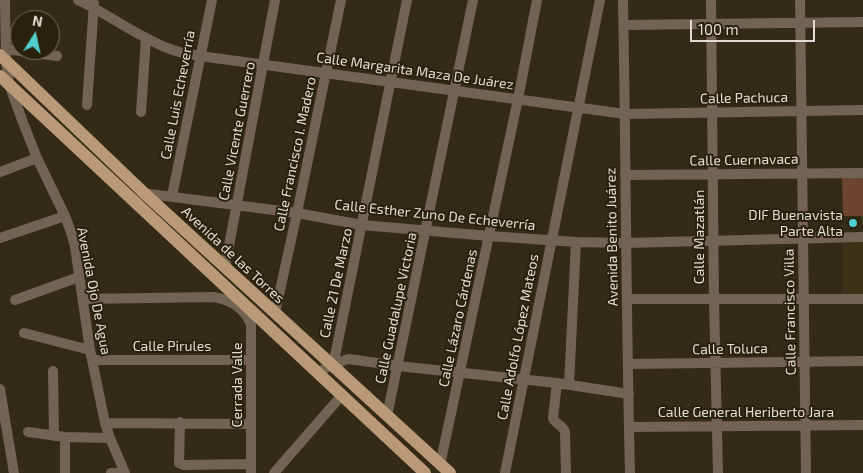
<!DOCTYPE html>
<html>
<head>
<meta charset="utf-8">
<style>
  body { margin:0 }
  #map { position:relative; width:863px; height:473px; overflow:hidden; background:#342b16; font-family:"Exo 2",sans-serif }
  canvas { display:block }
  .north { position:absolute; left:10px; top:10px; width:50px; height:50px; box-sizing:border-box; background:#2a210c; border:1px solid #736c5a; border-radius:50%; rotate:10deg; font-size:14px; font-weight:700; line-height:20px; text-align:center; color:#e1dccf }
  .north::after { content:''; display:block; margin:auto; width:18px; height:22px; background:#52cdce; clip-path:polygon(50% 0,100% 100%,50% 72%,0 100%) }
  .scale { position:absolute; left:690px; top:20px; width:125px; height:22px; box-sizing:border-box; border:2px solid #e1dccf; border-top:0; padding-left:6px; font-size:15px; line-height:18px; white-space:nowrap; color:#e1dccf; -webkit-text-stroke:4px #2a210c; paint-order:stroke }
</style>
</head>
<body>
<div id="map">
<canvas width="863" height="473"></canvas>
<div class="north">N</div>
<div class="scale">100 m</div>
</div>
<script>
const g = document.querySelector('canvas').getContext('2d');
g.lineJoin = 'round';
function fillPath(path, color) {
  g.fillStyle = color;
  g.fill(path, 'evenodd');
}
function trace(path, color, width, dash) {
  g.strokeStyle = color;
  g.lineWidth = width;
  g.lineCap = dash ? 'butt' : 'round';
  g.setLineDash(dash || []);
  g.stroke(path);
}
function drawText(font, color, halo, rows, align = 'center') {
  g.font = font + ' "Exo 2",sans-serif';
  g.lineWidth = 4;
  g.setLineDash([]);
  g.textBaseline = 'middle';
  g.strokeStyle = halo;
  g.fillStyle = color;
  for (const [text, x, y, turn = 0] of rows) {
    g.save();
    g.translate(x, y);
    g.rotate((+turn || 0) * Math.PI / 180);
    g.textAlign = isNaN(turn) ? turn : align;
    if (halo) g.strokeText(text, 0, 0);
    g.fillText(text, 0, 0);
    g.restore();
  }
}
fillPath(new Path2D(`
  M843,239H863V294H843Z`), '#3d3215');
fillPath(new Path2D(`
  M842,178H863V230L862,216H843Z`), '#6d4430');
trace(new Path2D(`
  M5,0L6,61L9,84L22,120L37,158L65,216L71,232L75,247L90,350L105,423L110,438L125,473
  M78,0C110,15 138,37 170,49C180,53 190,54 200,56L625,114L863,110
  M623,0C626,158 626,315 630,473
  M711,0L714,299L718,473
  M800,0L806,473
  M624,25L863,22
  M6,49L57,56
  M87,105L94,3
  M141,112L146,38
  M0,172L37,158
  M625,175L863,173
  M142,193L297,213L362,225L489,236L576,242L625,243L863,237
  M172,196L212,0
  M0,238L65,216
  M225,267L275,0
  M83,299L214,297C231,300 245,308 251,325V473
  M627,299H863
  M15,300L79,277
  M275,313L297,213L341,0
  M24,333L90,350
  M93,360H251
  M628,364L863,361
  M333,366L407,0
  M53,371L54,436
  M317,372L345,360L349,359L398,366L557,383L629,394
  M557,383L553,418C555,424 563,425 565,432L566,473
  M569,385L576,242
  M0,389L14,473
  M387,416L473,0
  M180,422L179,463L184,465L250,464
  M105,423L251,424
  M629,427L863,425
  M28,432L65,437L110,438
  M65,437V473
  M440,465L518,99L537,0
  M111,473H125
  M274,473L342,395
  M505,473L600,0`), '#736353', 10);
trace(new Path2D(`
  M0,55L144,193L450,473
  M0,76L425,473`), '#b99978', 12);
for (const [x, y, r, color] of [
  [853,223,5,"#52cdce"]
]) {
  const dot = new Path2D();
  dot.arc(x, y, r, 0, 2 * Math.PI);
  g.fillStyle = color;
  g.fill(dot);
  trace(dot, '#2a210c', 2);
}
drawText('14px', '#e1dccf', '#2a210c', [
  ["Calle Margarita Maza De Juárez",415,71,8],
  ["Calle Luis Echeverría",178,95,-79],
  ["Calle Pachuca",744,98,-1],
  ["Calle Vicente Guerrero",237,131,-79],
  ["Calle Francisco I. Madero",295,154,-78],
  ["Calle Cuernavaca",744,160,-1],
  ["Calle Esther Zuno De Echeverría",435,215,6],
  ["Avenida Benito Juárez",612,237,-91],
  ["Calle Mazatlán",699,237,-90],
  ["Avenida de las Torres",233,255,43],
  ["Calle 21 De Marzo",336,283,-78],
  ["Avenida Ojo De Agua",94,291,79],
  ["Calle Guadalupe Victoria",396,308,-78],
  ["Calle Francisco Villa",790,312,-91],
  ["Calle Lázaro Cárdenas",458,318,-78],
  ["Calle Adolfo López Mateos",518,337,-79],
  ["Calle Pirules",172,346],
  ["Calle Toluca",730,349,-1],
  ["Cerrada Valle",237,385,-90],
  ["Calle General Heriberto Jara",746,412]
]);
drawText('14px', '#e1dccf', '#2a210c', [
  ["DIF Buenavista",843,215],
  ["Parte Alta",843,231]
], 'right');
</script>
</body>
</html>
